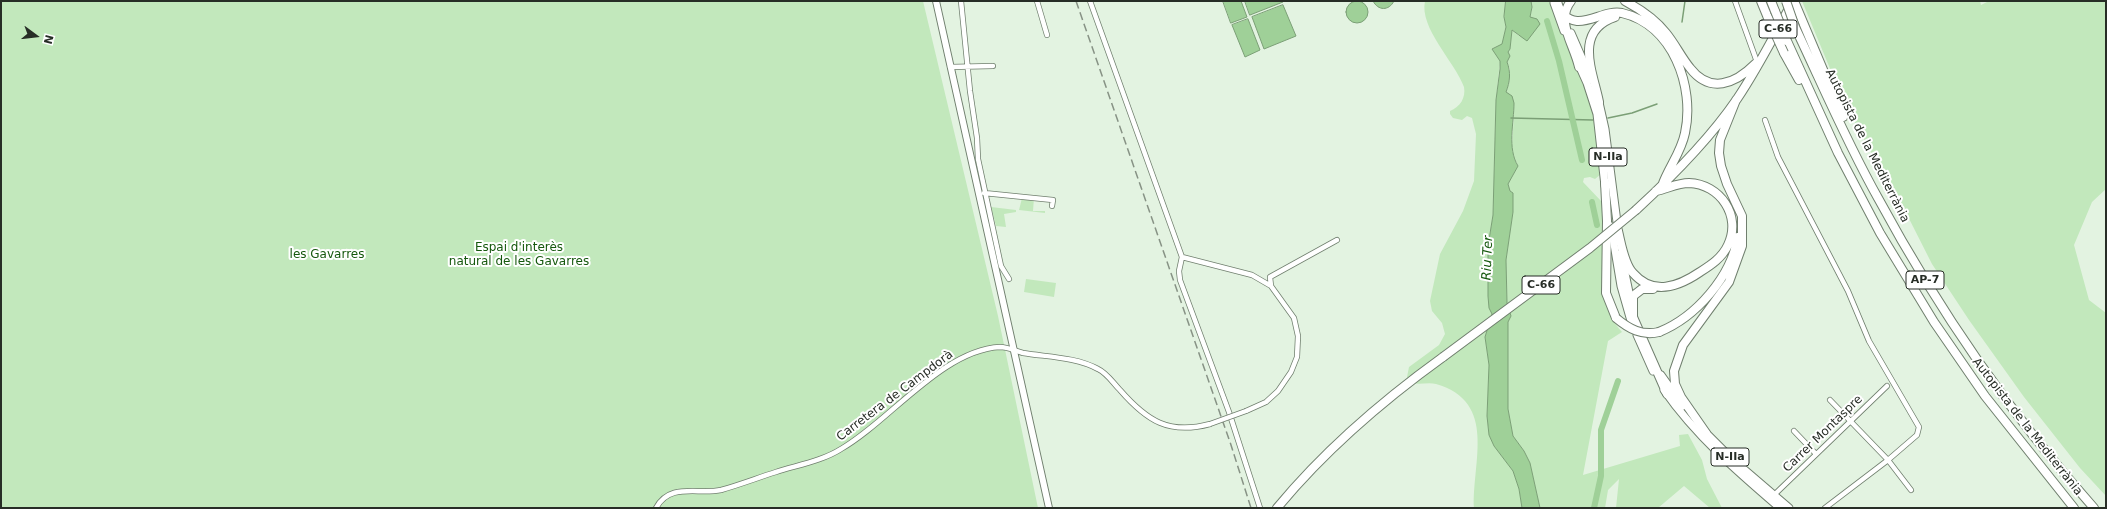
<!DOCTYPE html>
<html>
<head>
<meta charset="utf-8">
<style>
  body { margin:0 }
  #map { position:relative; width:2107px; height:509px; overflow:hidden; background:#e3f3e1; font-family:"DejaVu Sans",sans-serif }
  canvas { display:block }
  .frame { position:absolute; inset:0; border:2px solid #272d26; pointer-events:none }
  .north { position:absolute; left:16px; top:16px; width:40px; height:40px; -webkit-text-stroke:3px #fff; paint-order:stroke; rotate:105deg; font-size:11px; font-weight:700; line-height:16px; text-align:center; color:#272d26 }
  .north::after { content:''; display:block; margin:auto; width:14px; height:18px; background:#272d26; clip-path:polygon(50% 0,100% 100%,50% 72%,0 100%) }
</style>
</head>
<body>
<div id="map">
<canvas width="2107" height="509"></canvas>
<div class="frame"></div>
<div class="north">N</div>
</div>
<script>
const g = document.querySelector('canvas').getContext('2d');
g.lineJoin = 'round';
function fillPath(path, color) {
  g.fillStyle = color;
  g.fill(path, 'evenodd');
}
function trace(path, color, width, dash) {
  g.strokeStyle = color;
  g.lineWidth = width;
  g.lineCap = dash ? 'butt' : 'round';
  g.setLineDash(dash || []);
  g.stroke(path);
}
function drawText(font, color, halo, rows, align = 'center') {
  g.font = font + ' "DejaVu Sans",sans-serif';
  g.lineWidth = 4;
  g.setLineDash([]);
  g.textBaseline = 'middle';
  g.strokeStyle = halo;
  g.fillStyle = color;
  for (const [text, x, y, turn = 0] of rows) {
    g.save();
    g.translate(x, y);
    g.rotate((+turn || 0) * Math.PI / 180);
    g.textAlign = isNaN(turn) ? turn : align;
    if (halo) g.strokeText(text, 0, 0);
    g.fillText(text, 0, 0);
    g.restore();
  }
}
fillPath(new Path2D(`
  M1,1H923L998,316L1038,508H1Z
  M1425,1H1506L1507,7L1504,17L1506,27L1502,45L1492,49L1500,61L1496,100L1493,215L1488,246V296L1489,308L1492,314L1485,337L1489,365L1487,416L1489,435L1494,446L1513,471L1519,489L1522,508H1474C1472,462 1498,402 1436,384C1428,382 1420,385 1412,383L1407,377L1409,367L1439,345L1445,334L1442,323L1432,311L1430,301L1440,254L1463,211L1474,181L1476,134L1472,118L1467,116L1462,120L1453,118L1450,114V111C1460,107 1466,98 1464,87C1455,62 1419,28 1425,1Z
  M1531,1H1552L1591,100L1601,174L1595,179L1590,177L1584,178L1583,182L1602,202V291C1606,307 1611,320 1622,332L1608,341L1583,475L1680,446L1679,435L1688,434L1702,460L1707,479L1722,508H1710L1684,486L1658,508H1616L1619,479L1608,490L1605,508H1540L1530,463L1524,451L1513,436L1508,409V322L1511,316L1507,303L1506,260L1513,212V193L1510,191L1508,184L1518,166L1513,155L1512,145L1514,114L1506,92L1509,84L1510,69L1507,62L1508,52L1510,49L1512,30L1519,36C1525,26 1535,13 1531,1Z
  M1802,1H1980L1981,5L1989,1H2106V189L2092,202L2074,245L2089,300L2106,313V496L2080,468L2024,397L1969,320L1932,264L1894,189L1879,167L1843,100Z
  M1022,198H1034L1033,211H1045V213L1019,210Z
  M991,207L1016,210V212L1004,214L1006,227L996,226Z
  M1026,279L1056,283L1054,297L1024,292Z`), '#c2e8bc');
const water = new Path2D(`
  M1223,1H1241L1247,17L1231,23Z
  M1245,1H1282L1283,2L1250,15Z
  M1373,1H1394C1389,11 1378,11 1373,1Z
  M1506,1H1531L1532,7L1530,17L1537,19L1540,24L1527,41L1512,30L1510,49L1508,52L1510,56L1507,62C1511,72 1510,82 1506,92L1512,96L1514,103C1514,123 1507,148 1518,166L1508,184L1510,191L1513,193V212L1506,260L1507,303L1511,316L1508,322V409L1513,436L1524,451L1530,463L1540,508H1522L1519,489L1513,471L1494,446L1489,435L1487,416L1489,365L1485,337L1492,314L1489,308L1488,296V246L1493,215L1496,100L1500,69V61L1492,49L1502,44L1506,27L1504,17Z
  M1346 12a11 11 0 1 1 22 0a11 11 0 1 1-22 0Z
  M1283,5L1296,36L1264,49L1252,17Z
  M1248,19L1260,50L1245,57L1232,25Z`);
fillPath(water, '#9fd098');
trace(water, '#7b9f76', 1);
trace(new Path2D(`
  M1682,22L1685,1
  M1511,118L1593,120
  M1608,118L1632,113L1657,104`), '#7b9f76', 1.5);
trace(new Path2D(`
  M1547,21L1559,61L1582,160
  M1592,202L1597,225
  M1594,508L1601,476V430L1618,381`), '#9fd098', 6);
const street = new Path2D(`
  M961,1L970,91L977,138L978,159L1001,266L1009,279
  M1037,1L1047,35
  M1090,1L1182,257L1179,271L1180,280L1229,412L1260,508
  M1735,1L1757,62
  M950,67L993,66
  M1765,120L1778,157L1848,291L1869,341L1919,427L1917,435L1888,460L1825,508
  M984,193L1053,200L1052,206
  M1182,257L1252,275L1271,286L1294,318L1298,336L1297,357L1291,372L1278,391L1266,402L1246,411
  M1271,286L1270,277L1337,240
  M1830,400L1888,460L1911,490
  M1794,431L1816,454
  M1774,495L1887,386
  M656,508C670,482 698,495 721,490C739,485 757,478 776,472C798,465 822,461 841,449C890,421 942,350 1000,347C1008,347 1015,351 1023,353C1047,357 1076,357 1098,369C1107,373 1113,383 1120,390C1147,421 1169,435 1210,424`);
const secondary = new Path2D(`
  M936,1L1049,508`);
const primary = new Path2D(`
  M1554,3L1564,31
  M1571,33L1591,79
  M1578,63L1587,83L1597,114L1605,186
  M1598,98L1605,129L1618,230
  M1611,226L1621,286L1631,321
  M1621,254L1631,302
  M1637,335L1653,371
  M1661,375L1683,406
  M1664,390C1696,436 1738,472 1780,508
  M1702,429L1733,460L1789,508`);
const highway = new Path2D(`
  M1557,1C1559,11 1566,20 1577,21C1592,22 1607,10 1622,13C1673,25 1695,87 1685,133C1681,153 1668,168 1662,186
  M1571,1C1555,21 1574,44 1579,67
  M1625,1C1640,9 1655,19 1666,33C1675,44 1681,57 1690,68C1710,94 1735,84 1755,64
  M1761,1L1768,18
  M1771,1L1775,11
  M1794,1L1843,117
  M1795,27C1822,84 1847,143 1878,198C1938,309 2010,414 2094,508
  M1787,41L1838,153L1880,233L1934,322L1985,396L2074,508
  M1784,53L1799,80
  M1599,102C1593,72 1573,31 1615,17
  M1605,182L1607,221L1606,293L1616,318
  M1636,210C1673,176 1709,140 1737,99C1758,68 1775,34 1793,1
  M1618,231C1621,243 1624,264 1633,273C1653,296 1678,287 1700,272C1711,265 1722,258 1728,245C1742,216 1720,184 1689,183C1677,183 1667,189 1656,191
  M1653,289H1642L1633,296V317L1667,394
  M1659,332C1696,317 1731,277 1738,237
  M1706,433L1681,397L1675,384L1674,371L1683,345L1729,282L1742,246V216L1727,184L1721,166L1719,153L1720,140L1736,100
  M1277,508C1325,450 1382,401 1443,357`);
trace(street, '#707f6e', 6);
trace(secondary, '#707f6e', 8);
trace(primary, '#707f6e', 9);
trace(highway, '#707f6e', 10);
trace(street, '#fff', 4.5);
trace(secondary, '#fff', 6);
trace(primary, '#fff', 7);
trace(highway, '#fff', 8);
trace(new Path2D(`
  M1076,1L1231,445L1251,508`), '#879285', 1.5, [8, 4]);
const streetBridge = new Path2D(`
  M1210,424L1246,411`);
const highwayBridge = new Path2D(`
  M1786,1L1795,27
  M1775,11L1787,41
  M1768,18L1784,53
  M1616,318C1629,329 1642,336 1659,332
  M1443,357L1590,248L1636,210`);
trace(streetBridge, '#707f6e', 6, []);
trace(highwayBridge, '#707f6e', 10, []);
trace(streetBridge, '#fff', 4.5);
trace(highwayBridge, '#fff', 8);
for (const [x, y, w] of [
  [1778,29,38],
  [1608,157,38],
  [1925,280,38],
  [1541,285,38],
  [1730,457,38]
]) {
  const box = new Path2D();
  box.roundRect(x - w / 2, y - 9, w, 18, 3);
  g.fillStyle = '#fff';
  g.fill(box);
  trace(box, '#272d26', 1);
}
drawText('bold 11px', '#272d26', null, [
  ["C-66",1778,29],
  ["N-IIa",1608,157],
  ["AP-7",1925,280],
  ["C-66",1541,285],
  ["N-IIa",1730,457]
]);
drawText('12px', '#272d26', '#fff', [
  ["Autopista de la Mediterrània",1867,146,63],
  ["Carretera de Campdorà",895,396,-37],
  ["Autopista de la Mediterrània",2027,427,52],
  ["Carrer Montaspre",1823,434,-44]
]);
drawText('12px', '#15580d', '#fff', [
  ["Espai d'interès",519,248],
  ["natural de les Gavarres",519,262],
  ["les Gavarres",327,255]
]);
drawText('italic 13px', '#15580d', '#fff', [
  ["Riu Ter",1488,258,-88]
]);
</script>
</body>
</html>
